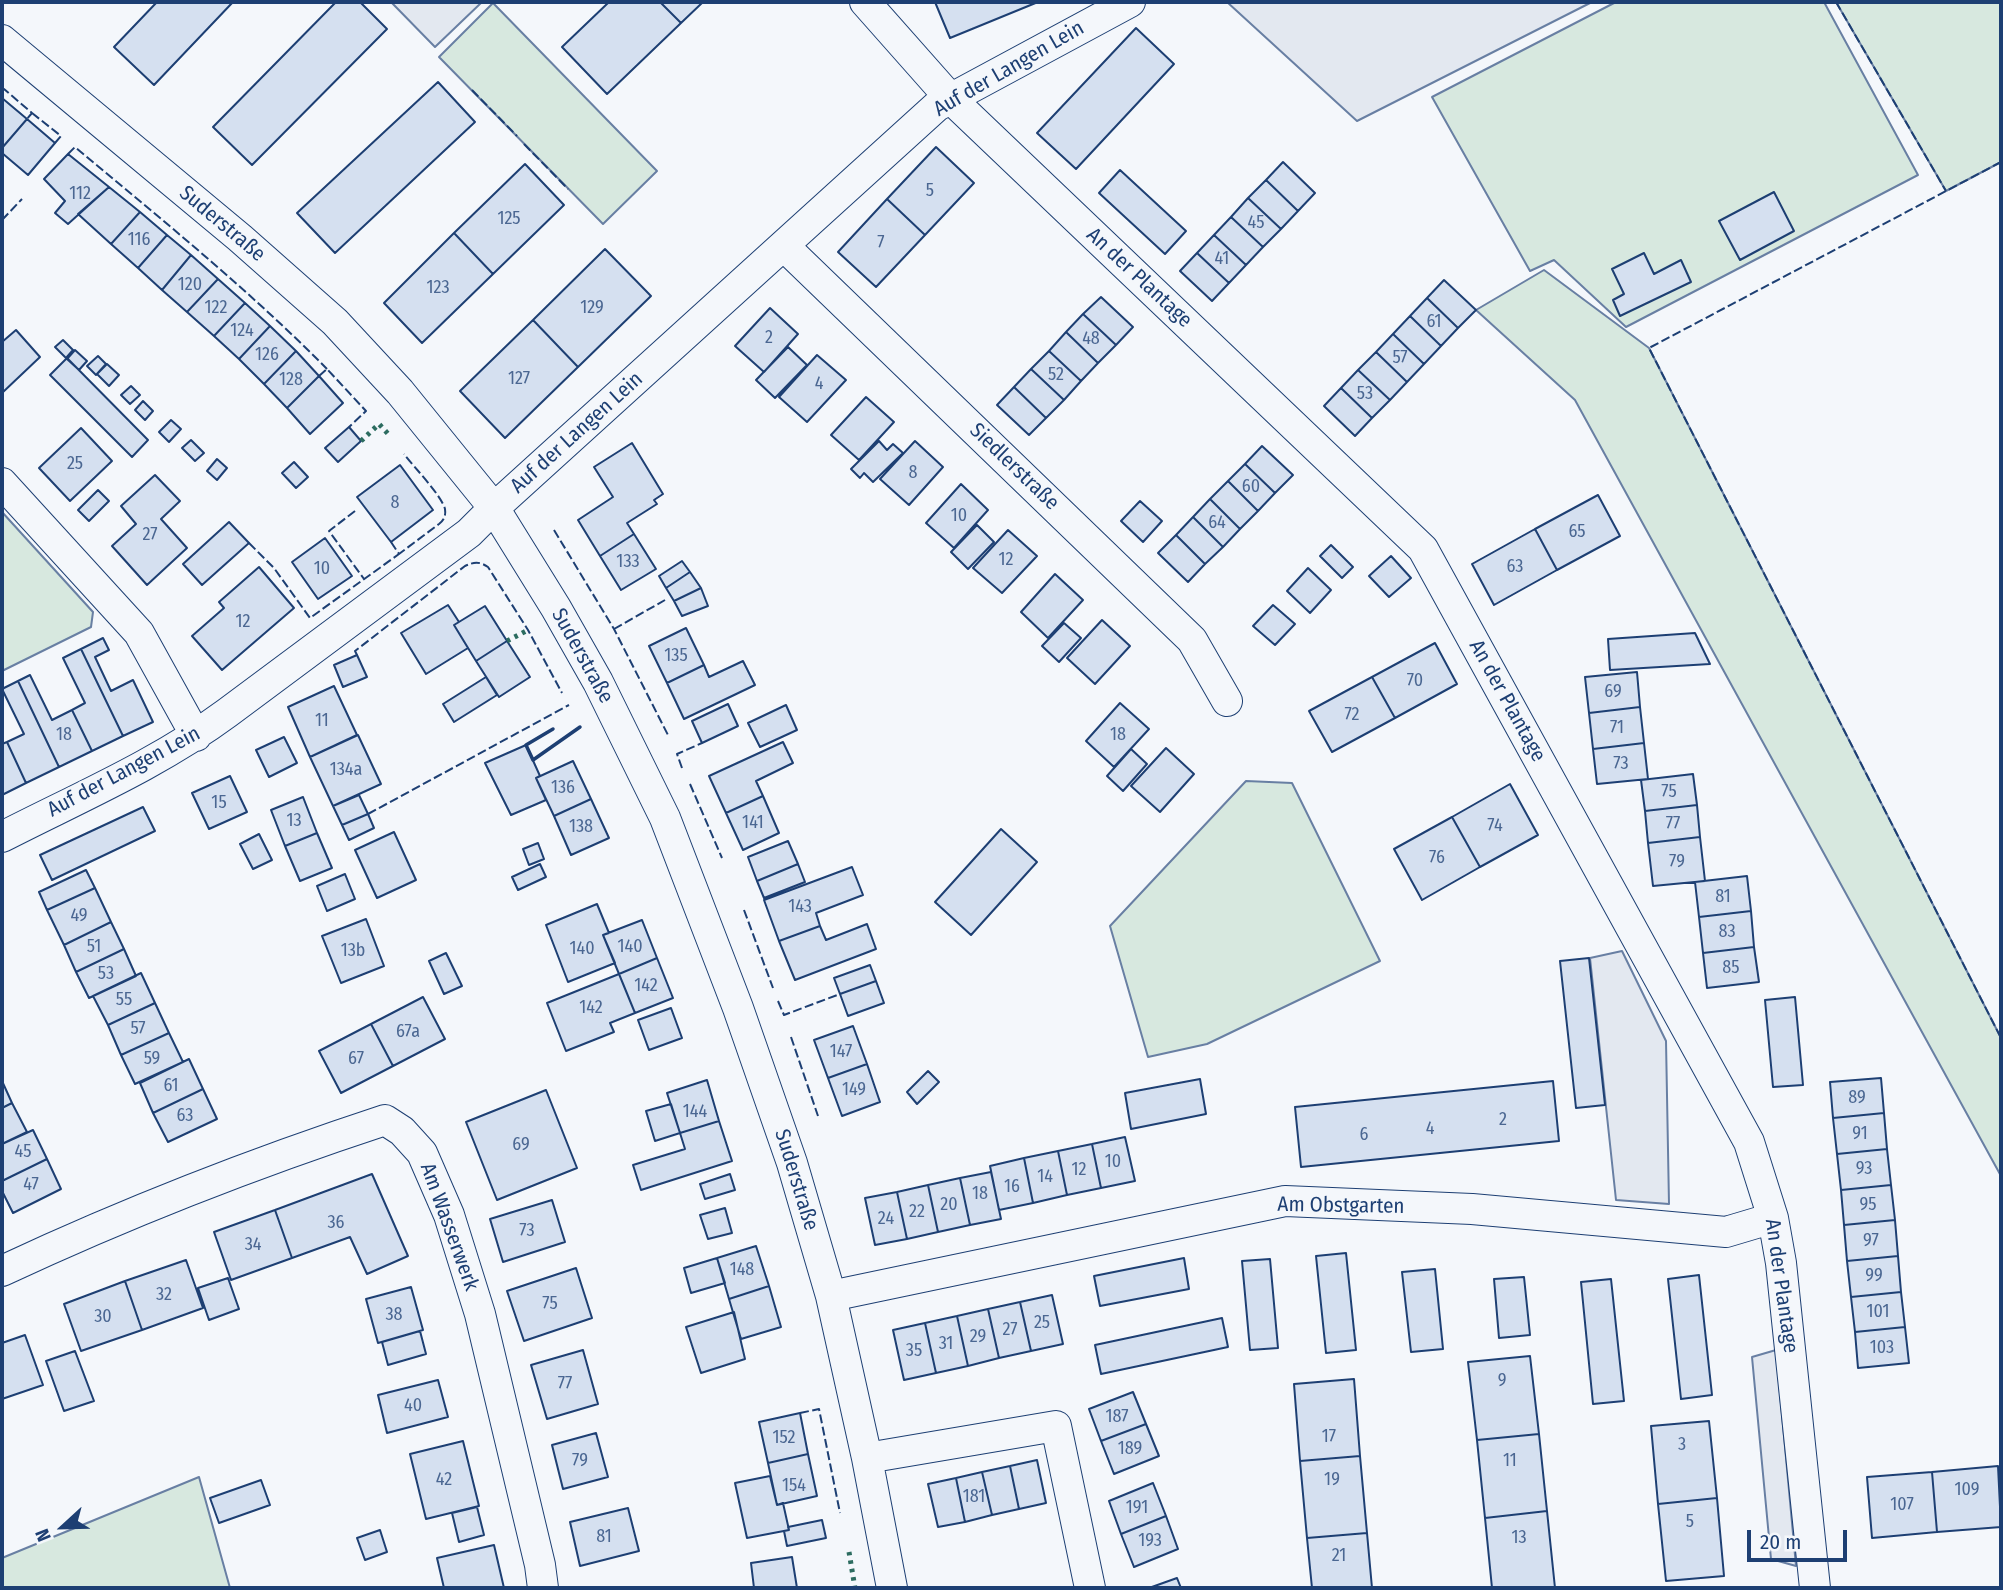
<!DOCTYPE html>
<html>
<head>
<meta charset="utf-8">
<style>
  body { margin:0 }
  #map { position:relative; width:2003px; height:1590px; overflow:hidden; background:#f4f7fb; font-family:"Fira Sans Condensed",sans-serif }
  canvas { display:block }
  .frame { position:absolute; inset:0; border:4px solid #1d3f73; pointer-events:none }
  .north { position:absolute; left:28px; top:1492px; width:70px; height:70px; -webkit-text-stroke:5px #f4f7fb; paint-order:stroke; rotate:248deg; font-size:19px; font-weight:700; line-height:28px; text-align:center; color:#1d3f73 }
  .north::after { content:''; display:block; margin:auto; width:24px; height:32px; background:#1d3f73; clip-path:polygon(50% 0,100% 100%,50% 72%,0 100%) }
  .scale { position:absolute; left:1747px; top:1530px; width:100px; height:32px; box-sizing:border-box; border:4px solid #1d3f73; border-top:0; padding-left:9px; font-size:21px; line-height:24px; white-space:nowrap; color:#1d3f73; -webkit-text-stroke:5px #f4f7fb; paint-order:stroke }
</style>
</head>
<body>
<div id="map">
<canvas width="2003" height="1590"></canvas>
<div class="frame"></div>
<div class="north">N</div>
<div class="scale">20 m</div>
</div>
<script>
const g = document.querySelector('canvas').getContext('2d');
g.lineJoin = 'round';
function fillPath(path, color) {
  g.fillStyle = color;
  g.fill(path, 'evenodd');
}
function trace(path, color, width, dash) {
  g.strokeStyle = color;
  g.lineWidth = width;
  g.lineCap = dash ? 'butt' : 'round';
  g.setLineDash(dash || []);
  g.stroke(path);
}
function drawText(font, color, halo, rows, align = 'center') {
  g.font = font + ' "Fira Sans Condensed",sans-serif';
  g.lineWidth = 5;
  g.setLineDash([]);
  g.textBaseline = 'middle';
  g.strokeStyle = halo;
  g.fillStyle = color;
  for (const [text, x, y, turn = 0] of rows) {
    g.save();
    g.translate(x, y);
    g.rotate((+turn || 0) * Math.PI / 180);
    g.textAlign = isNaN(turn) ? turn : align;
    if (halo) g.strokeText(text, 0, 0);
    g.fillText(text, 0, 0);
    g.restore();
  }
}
const green = new Path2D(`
  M1616,2H1824L1918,175L1626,327L1554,260L1530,271L1432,97Z
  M1836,2H2001V162L1946,191Z
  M493,3L657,171L603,224L439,57Z
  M1544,270L1649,348L2001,1038V1176L1575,400L1476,310Z
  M2,512L93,612L91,627L2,671Z
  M1246,781L1292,783L1380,961L1207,1044L1148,1057L1110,926Z
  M199,1477L230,1588H2V1558Z`);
fillPath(green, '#d7e8df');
trace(green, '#687fa3', 2);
const parking = new Path2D(`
  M391,2H482L435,47Z
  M1227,2H1592L1357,121Z
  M1622,951L1666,1041L1669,1204L1616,1200L1590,958Z
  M1776,1350L1796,1566L1771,1559L1752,1357Z`);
fillPath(parking, '#e3e8f0');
trace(parking, '#687fa3', 2);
const building = new Path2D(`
  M157,2H233L154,85L114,47Z
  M336,2H360L387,29L252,165L213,127Z
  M609,2H660L681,23L607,94L562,47Z
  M660,2H703L681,23Z
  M935,2H1038L950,38Z
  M1136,28L1174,64L1076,169L1037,133Z
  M438,82L475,122L335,253L297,213Z
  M2,98L27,119L2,148Z
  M27,119L55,143L28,175L2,153V148Z
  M936,147L974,183L925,235L887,199Z
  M68,154L109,187L68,224L55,213L65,201L44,179Z
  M1283,162L1315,193L1298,211L1266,180Z
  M525,164L564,205L493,274L454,233Z
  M1120,170L1186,231L1165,254L1099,193Z
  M1266,180L1298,211L1281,229L1248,198Z
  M109,187L140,212L111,244L78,214Z
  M1774,192L1794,231L1740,260L1719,221Z
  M1248,198L1281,229L1263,247L1231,217Z
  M887,199L925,235L876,287L838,252Z
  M140,212L167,235L138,268L111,244Z
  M1231,217L1263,247L1246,265L1214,235Z
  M454,233L493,274L422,343L384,303Z
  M167,235L191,255L162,290L138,268Z
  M1214,235L1246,265L1229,283L1197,253Z
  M605,249L651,296L578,367L533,320Z
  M1197,253L1229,283L1212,301L1180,271Z
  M1644,253L1654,274L1681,260L1691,282L1620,316L1613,300L1624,294L1612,269Z
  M191,255L218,279L187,312L162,290Z
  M218,279L245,303L214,336L187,312Z
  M1444,280L1476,310L1458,328L1427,298Z
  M1101,297L1133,327L1116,345L1083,314Z
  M1427,298L1458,328L1441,346L1410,316Z
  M245,303L270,326L239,359L214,336Z
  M770,308L798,334L764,372L735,346Z
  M1083,314L1116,345L1098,363L1066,332Z
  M1410,316L1441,346L1424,364L1393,334Z
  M533,320L578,367L505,438L460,391Z
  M270,326L296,351L264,384L239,359Z
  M16,330L40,357L2,393V342Z
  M1066,332L1098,363L1081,381L1049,351Z
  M1393,334L1424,364L1407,382L1376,352Z
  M63,340L73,350L66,358L55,347Z
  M788,347L807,365L775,398L756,380Z
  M75,350L87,361L79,370L67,359Z
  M296,351L319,376L287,408L264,384Z
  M1049,351L1081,381L1064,400L1031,369Z
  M1376,352L1407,382L1390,400L1358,370Z
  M817,355L846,380L807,422L779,397Z
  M98,356L106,364L96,375L87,366Z
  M67,358L148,440L132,457L50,375Z
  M107,364L119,375L109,386L97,374Z
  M1031,369L1064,400L1046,418L1014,387Z
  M1358,370L1390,400L1372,418L1341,388Z
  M319,376L343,403L310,434L287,408Z
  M131,386L140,395L130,404L121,395Z
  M1014,387L1046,418L1029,435L997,405Z
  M1341,388L1372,418L1355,436L1324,406Z
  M866,397L894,422L859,460L831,435Z
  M143,401L153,411L145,420L135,410Z
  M171,420L181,429L169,442L159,432Z
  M349,427L361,441L338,462L325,448Z
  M81,428L112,461L70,501L39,468Z
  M191,440L204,453L195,461L182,448Z
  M879,441L887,450L893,444L903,453L873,482L864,473L860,478L851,469Z
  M915,441L943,467L909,505L880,479Z
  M632,443L663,494L654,500L657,504L627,523L634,534L600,556L578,520L613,497L594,467Z
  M1262,446L1293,475L1275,493L1245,464Z
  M217,459L227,468L217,480L207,471Z
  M294,462L308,477L296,488L282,473Z
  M1245,464L1275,493L1258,511L1228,481Z
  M400,465L433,510L391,542L357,497Z
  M155,475L180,501L161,519L187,548L147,585L112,546L136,524L121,506Z
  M1228,481L1258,511L1240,529L1210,499Z
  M961,484L988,510L954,548L926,523Z
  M98,490L109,501L89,521L78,510Z
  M1598,495L1620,536L1557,570L1535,529Z
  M1210,499L1240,529L1223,547L1193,517Z
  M1140,501L1162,521L1143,542L1121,521Z
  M1193,517L1223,547L1205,564L1176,535Z
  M229,522L249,543L202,585L183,564Z
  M977,525L994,542L968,569L951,552Z
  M1535,529L1557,570L1494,605L1472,564Z
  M1008,530L1037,556L1002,593L973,568Z
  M634,534L656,569L621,590L600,556Z
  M1176,535L1205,564L1188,582L1158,553Z
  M325,538L352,576L318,599L292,562Z
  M1331,545L1353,567L1342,578L1320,556Z
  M1391,556L1411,578L1389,597L1369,576Z
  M682,561L690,572L666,588L659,576Z
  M259,567L294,608L222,670L192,636L224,608L219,602Z
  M1308,568L1331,590L1310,613L1287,591Z
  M690,572L701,588L674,601L666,588Z
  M1055,574L1083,600L1048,638L1021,612Z
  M701,588L708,606L682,616L674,601Z
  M448,605L459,622L454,625L468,648L426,674L401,633Z
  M1273,605L1295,624L1275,645L1253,626Z
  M485,606L507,641L476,661L454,625Z
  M1102,620L1130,646L1095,684L1067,658Z
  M1064,623L1081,638L1059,662L1042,646Z
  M686,628L704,665L667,683L649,646Z
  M1695,633L1710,664L1610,670L1608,639Z
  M103,638L109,650L95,657L111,691L133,680L153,722L123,736L81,649Z
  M507,641L530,677L499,697L476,661Z
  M1435,643L1457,684L1395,718L1372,677Z
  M81,649L123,736L92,751L72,710L85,703L63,658Z
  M357,655L367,677L343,687L334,665Z
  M743,661L755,685L684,719L667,683L704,665L709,677Z
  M1637,672L1640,707L1589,713L1585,677Z
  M30,675L52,720L72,710L92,751L59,767L18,681Z
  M486,677L497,695L454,722L443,704Z
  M1372,677L1395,718L1332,752L1309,711Z
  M18,681L59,767L26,783L7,742L24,734L2,689Z
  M334,686L357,735L310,757L288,707Z
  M1120,703L1149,729L1114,767L1086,741Z
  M728,704L738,726L702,743L692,721Z
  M786,705L797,730L760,747L748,723Z
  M1640,707L1644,743L1593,749L1589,713Z
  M358,735L381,784L333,806L310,757Z
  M284,737L297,763L269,777L256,750Z
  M7,742L26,783L2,795V744Z
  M783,742L793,763L756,781L763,796L726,813L709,776Z
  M1644,743L1648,779L1597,784L1593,749Z
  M526,745L540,776L536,778L546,800L511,815L485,763Z
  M1166,748L1194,774L1160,812L1131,786Z
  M1131,749L1147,764L1123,791L1107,776Z
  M573,761L591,799L554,816L536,778Z
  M1693,774L1697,805L1645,811L1641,780Z
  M230,776L247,812L209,829L192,793Z
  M1510,784L1538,835L1480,867L1452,817Z
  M359,795L368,814L342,825L333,806Z
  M763,796L779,833L743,850L726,813Z
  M303,797L317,833L285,846L271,810Z
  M591,799L609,838L571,855L554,816Z
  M1697,805L1700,837L1648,843L1645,811Z
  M143,807L155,831L52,880L40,855Z
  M368,814L374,828L349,840L342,825Z
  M1452,817L1480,867L1422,900L1394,849Z
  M1001,829L1037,862L971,935L935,902Z
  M394,832L416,880L377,898L355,850Z
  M317,833L332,868L300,881L285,846Z
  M259,834L272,860L253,869L240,844Z
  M1700,837L1705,881L1653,886L1648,843Z
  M788,841L798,864L757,881L748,857Z
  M538,843L544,859L529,865L523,849Z
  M540,864L546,877L518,890L512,877Z
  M798,864L805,882L764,898L757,881Z
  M852,867L863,895L816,913L820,926L779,941L764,900Z
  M86,870L95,888L47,910L39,892Z
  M345,874L355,899L327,911L317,886Z
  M1747,876L1751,911L1699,917L1695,882Z
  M95,888L111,922L64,945L47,910Z
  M597,904L609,933L603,935L615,963L568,982L546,925Z
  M1751,911L1754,947L1703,953L1699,917Z
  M366,919L384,966L341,983L322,936Z
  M642,920L657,958L619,974L603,935Z
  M111,922L124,949L76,972L64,945Z
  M867,924L876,949L795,980L779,941L820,926L826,940Z
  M1754,947L1759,982L1707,988L1703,953Z
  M124,949L136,976L89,998L76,972Z
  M446,953L462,986L444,994L429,961Z
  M657,958L673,998L635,1013L619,974Z
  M1589,958L1605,1105L1576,1108L1560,961Z
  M870,965L876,981L840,994L834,978Z
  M141,973L155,1003L108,1025L93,996Z
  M619,974L635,1013L610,1023L614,1032L566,1051L547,1003Z
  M876,981L884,1003L848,1016L840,994Z
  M423,997L445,1039L393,1066L371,1024Z
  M1795,997L1803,1085L1773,1087L1765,1000Z
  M155,1003L169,1033L121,1055L108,1025Z
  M671,1008L682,1038L649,1050L638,1020Z
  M371,1024L393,1066L341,1093L319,1051Z
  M853,1026L867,1064L828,1078L814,1040Z
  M169,1033L183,1062L135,1084L121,1055Z
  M189,1059L203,1089L153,1113L140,1083Z
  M867,1064L880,1102L842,1116L828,1078Z
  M928,1071L939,1082L917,1104L907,1092Z
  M1881,1078L1884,1113L1833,1118L1830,1082Z
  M1200,1079L1206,1114L1131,1129L1125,1093Z
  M707,1080L719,1121L680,1133L667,1093Z
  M2,1081L12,1103L2,1108Z
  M1553,1081L1559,1141L1301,1167L1295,1107Z
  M203,1089L217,1119L168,1142L153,1113Z
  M546,1090L577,1168L497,1200L466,1122Z
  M12,1103L27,1132L2,1144V1108Z
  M671,1104L680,1133L655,1141L646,1111Z
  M1884,1113L1887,1149L1837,1154L1833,1118Z
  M719,1121L732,1161L641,1190L633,1165L685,1149L680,1133Z
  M33,1130L47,1159L2,1181V1144Z
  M1125,1137L1135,1181L1101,1188L1092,1144Z
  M1092,1144L1101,1188L1067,1195L1058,1151Z
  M1887,1149L1891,1185L1841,1190L1837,1154Z
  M1058,1151L1067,1195L1033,1203L1024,1158Z
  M1024,1158L1033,1203L999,1210L990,1166Z
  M47,1159L61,1189L13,1213L2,1191V1181Z
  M991,1172L1001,1219L970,1225L960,1178Z
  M372,1174L408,1256L367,1274L350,1237L292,1258L275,1210Z
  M730,1174L735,1190L705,1199L700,1184Z
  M960,1178L970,1225L938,1232L928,1185Z
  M928,1185L938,1232L907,1239L897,1192Z
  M1891,1185L1895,1220L1844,1225L1841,1190Z
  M897,1192L907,1239L875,1245L865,1198Z
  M552,1200L565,1242L503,1262L490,1219Z
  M725,1208L732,1233L708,1239L700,1215Z
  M275,1210L292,1258L231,1280L214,1232Z
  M1895,1220L1898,1256L1847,1261L1844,1225Z
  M756,1246L769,1286L729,1299L717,1258Z
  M1346,1253L1356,1350L1326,1353L1316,1256Z
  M1898,1256L1901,1292L1851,1297L1847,1261Z
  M717,1258L725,1283L691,1293L684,1268Z
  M1184,1258L1189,1289L1100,1306L1094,1276Z
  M1270,1259L1278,1348L1250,1350L1242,1261Z
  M186,1260L203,1308L142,1330L125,1281Z
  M576,1268L592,1318L524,1341L507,1291Z
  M1435,1269L1443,1349L1411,1352L1402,1272Z
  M1699,1275L1712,1395L1681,1399L1668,1279Z
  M1524,1277L1530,1335L1499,1338L1494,1279Z
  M228,1278L239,1309L209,1320L198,1288Z
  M1611,1279L1624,1401L1593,1404L1581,1282Z
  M125,1281L142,1330L81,1351L64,1304Z
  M769,1286L781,1327L741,1339L729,1299Z
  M411,1287L423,1330L378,1343L366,1299Z
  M1901,1292L1905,1327L1855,1332L1851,1297Z
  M1052,1295L1063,1344L1031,1351L1020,1302Z
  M1020,1302L1031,1351L999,1358L988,1309Z
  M988,1309L999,1358L968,1366L957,1316Z
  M734,1312L745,1359L701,1373L686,1327Z
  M957,1316L968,1366L936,1373L925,1323Z
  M1222,1318L1228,1347L1101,1374L1095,1345Z
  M925,1323L936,1373L904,1380L893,1330Z
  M1905,1327L1909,1363L1858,1368L1855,1332Z
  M420,1331L426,1354L388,1365L382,1342Z
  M25,1335L43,1385L2,1399V1343Z
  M583,1350L598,1404L547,1419L531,1365Z
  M75,1351L94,1401L64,1411L46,1361Z
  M1530,1356L1539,1434L1477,1440L1468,1362Z
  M1354,1379L1360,1456L1300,1461L1294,1384Z
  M438,1380L448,1417L387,1433L378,1395Z
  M1133,1392L1146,1424L1101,1441L1089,1409Z
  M800,1413L808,1454L768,1463L759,1422Z
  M1709,1421L1717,1498L1658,1504L1651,1426Z
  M1146,1424L1159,1456L1114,1474L1101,1441Z
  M596,1433L608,1477L563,1489L552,1445Z
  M1539,1434L1547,1511L1485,1518L1477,1440Z
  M463,1441L479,1506L426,1519L410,1454Z
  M808,1454L817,1496L777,1505L768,1463Z
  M1360,1456L1367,1533L1307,1538L1300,1461Z
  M1037,1460L1046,1503L1019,1509L1010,1466Z
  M1010,1466L1019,1509L992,1515L982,1472Z
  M1998,1466L2001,1527L1937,1532L1932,1472Z
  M982,1472L992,1515L965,1522L956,1478Z
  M1932,1472L1937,1532L1872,1538L1867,1477Z
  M770,1476L777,1505L783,1503L789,1530L747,1538L735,1483Z
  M956,1478L965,1522L938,1527L928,1484Z
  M261,1480L270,1505L219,1523L210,1498Z
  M1153,1483L1166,1516L1121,1534L1109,1501Z
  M1717,1498L1724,1576L1666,1581L1658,1504Z
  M477,1507L484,1535L459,1542L452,1513Z
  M628,1508L639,1551L580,1566L570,1522Z
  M1547,1511L1555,1588H1492L1485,1518Z
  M1166,1516L1178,1549L1134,1567L1121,1534Z
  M822,1520L826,1538L787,1546L784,1531L789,1530L788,1527Z
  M380,1530L387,1552L365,1560L357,1538Z
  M1367,1533L1372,1588H1312L1307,1538Z
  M494,1545L504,1588H444L437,1558Z
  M792,1557L797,1588H754L751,1563Z
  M1177,1578L1181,1588H1149Z`);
fillPath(building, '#d5e0f0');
trace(building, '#1d3f73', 2);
const minor = new Path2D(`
  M865,2L950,98L1423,549L1749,1142L1773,1218L1781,1263L1815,1588
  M2,40L240,238L335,322L400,392L494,508L556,608L598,682L665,818L738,1008L792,1163L831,1296L867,1458L892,1588
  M784,246L1192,640L1227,701
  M2,483L139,633L196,736
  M2,837C78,798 158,764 227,713L469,533L494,508L937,106L1130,2
  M2,1271C126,1213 254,1163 385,1120L402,1131L422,1153L449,1215L480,1314L540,1565L543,1588
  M831,1296L1285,1201L1472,1209L1726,1232L1773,1218
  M867,1458L1056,1426L1090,1588`);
trace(minor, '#1d3f73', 32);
trace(minor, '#f4f7fb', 30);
trace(new Path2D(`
  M361,441L379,424L390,436
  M507,641L528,630
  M849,1552L855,1588`), '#2c6c60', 5, [3.5, 5]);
trace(new Path2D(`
  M1836,2L1946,191
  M472,90L517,136
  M2,91L4,89L32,113L27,119
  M32,113L61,136L55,143
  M524,144L568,189
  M68,154L75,147C161,219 248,289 327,369
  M2001,162L1649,348L2001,1038
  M2,220L22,199
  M319,376L327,369L366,411L349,427
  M355,511L329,531L364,579
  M554,530L614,629L669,737
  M391,542L399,554L439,524C444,520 446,516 445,509C442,496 413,466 404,454
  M249,543L274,568L310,618L399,554
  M614,629L665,600
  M357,655L355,651L465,566C474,562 479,561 488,567L528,630L562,693
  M682,768L677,754L702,743
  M690,784L722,858
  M368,814L569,705
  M744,910L773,988
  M778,1001L784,1015L840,994
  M791,1037L818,1116
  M800,1413L819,1409L840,1513`), '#1d3f73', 2, [9, 3.5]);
trace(new Path2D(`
  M553,729L526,745L533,760L580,727`), '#1d3f73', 3.5);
drawText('18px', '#4b6792', null, [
  ["5",930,191],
  ["112",80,194],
  ["125",509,219],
  ["45",1256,223],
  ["116",139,240],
  ["7",881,243],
  ["41",1222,259],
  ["120",190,285],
  ["123",438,288],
  ["122",216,308],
  ["129",592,308],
  ["61",1434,322],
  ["124",242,331],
  ["2",769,338],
  ["48",1091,339],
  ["126",267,355],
  ["57",1400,358],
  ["52",1056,375],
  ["127",519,379],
  ["128",291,380],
  ["4",819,384],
  ["53",1365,394],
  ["25",75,464],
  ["8",913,473],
  ["60",1251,487],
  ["8",395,503],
  ["10",959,516],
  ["64",1217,523],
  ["65",1577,532],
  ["27",150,535],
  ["12",1006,560],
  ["133",628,562],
  ["63",1515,567],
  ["10",322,569],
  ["12",243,622],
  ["135",676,656],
  ["70",1415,681],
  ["69",1613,692],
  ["72",1352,715],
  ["11",322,721],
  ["71",1617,728],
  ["18",64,735],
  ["18",1118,735],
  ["73",1621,764],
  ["134a",346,770],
  ["136",563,788],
  ["75",1669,792],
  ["15",219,803],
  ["13",294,821],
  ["141",753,823],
  ["77",1673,824],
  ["74",1495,826],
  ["138",581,827],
  ["76",1437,858],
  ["79",1677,862],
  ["81",1723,897],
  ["143",800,907],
  ["49",79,916],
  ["83",1727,932],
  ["51",94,947],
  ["140",630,947],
  ["140",582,949],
  ["13b",353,951],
  ["85",1731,968],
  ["53",106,974],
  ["142",646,986],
  ["55",124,1000],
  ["142",591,1008],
  ["57",138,1029],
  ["67a",408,1032],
  ["147",841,1052],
  ["59",152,1059],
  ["67",356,1059],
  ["61",171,1086],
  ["149",854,1090],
  ["89",1857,1098],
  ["144",695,1112],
  ["63",185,1116],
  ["2",1503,1120],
  ["4",1430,1129],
  ["91",1860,1134],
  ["6",1364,1135],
  ["69",521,1145],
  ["45",23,1152],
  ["10",1113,1162],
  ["93",1864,1169],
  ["12",1079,1170],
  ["14",1045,1177],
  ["47",31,1185],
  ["16",1012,1187],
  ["18",980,1194],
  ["20",949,1205],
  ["95",1868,1205],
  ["22",917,1212],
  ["24",886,1219],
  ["36",336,1223],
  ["73",527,1231],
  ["97",1871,1241],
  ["34",253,1245],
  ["148",742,1270],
  ["99",1874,1276],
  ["32",164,1295],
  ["75",550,1304],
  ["101",1878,1312],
  ["38",394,1315],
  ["30",103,1317],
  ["25",1042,1323],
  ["27",1010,1330],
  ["29",978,1337],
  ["31",946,1344],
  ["103",1882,1348],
  ["35",914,1351],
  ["9",1502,1381],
  ["77",565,1384],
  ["40",413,1406],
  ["187",1117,1417],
  ["17",1329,1437],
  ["152",784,1438],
  ["3",1682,1445],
  ["189",1130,1449],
  ["79",580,1461],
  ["11",1510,1461],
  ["42",444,1480],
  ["19",1332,1480],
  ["154",794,1486],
  ["109",1967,1490],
  ["181",974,1497],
  ["107",1902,1505],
  ["191",1137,1508],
  ["5",1690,1522],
  ["81",604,1537],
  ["13",1519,1538],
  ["193",1150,1541],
  ["21",1339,1556]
]);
drawText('21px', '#1d3f73', '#f4f7fb', [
  ["Auf der Langen Lein",1009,69,-30],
  ["Suderstraße",222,224,40],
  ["An der Plantage",1139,278,43],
  ["Auf der Langen Lein",577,433,-42],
  ["Siedlerstraße",1014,467,44],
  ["Suderstraße",582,656,61],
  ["An der Plantage",1507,701,61],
  ["Auf der Langen Lein",124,772,-28],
  ["Suderstraße",796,1180,73],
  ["Am Obstgarten",1341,1206,1],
  ["Am Wasserwerk",449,1227,70],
  ["An der Plantage",1781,1286,82]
]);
</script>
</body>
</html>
